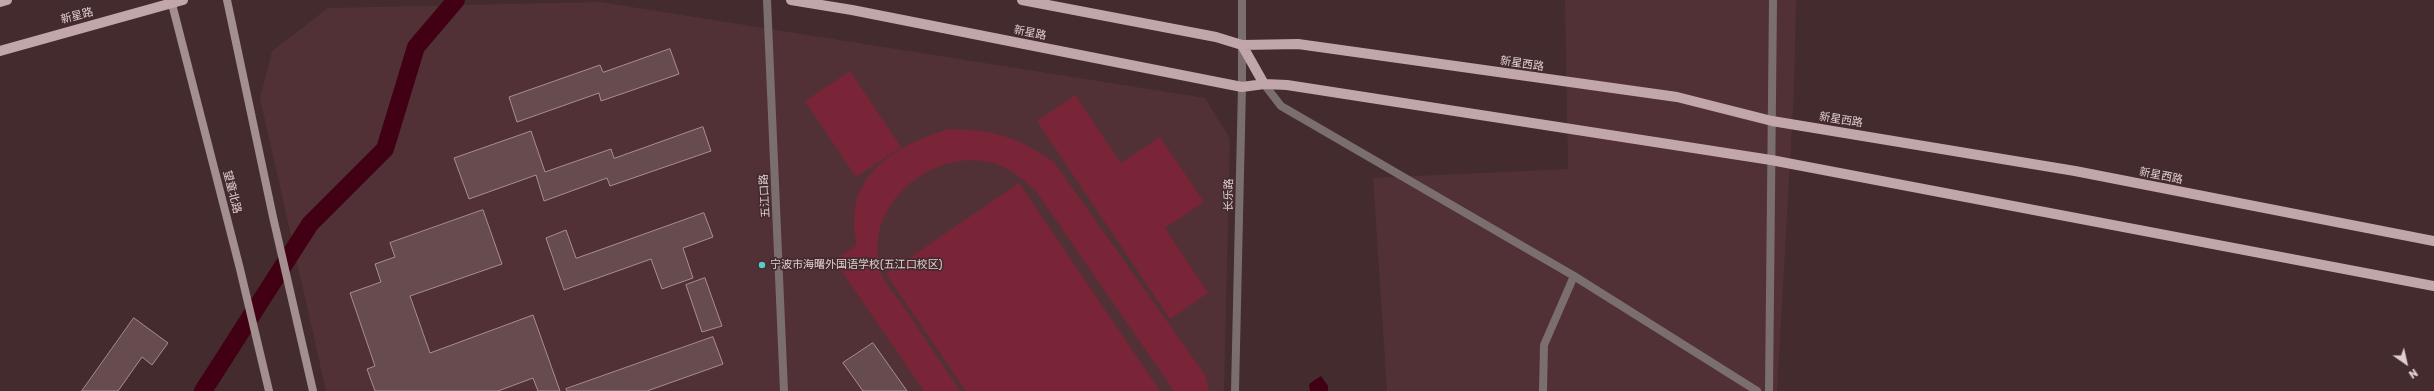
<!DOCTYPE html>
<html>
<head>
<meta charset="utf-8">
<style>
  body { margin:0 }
  #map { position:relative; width:2434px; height:391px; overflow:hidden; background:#432b2e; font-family:Rubik,sans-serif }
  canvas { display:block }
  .north { position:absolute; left:2386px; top:343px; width:40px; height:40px; -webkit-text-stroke:3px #432b2e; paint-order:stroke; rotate:146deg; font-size:11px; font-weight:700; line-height:16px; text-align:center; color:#e0cfd1 }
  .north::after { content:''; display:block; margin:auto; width:14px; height:18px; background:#e0cfd1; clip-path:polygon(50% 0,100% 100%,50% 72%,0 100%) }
</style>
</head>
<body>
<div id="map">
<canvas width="2434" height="391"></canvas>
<div class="north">N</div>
</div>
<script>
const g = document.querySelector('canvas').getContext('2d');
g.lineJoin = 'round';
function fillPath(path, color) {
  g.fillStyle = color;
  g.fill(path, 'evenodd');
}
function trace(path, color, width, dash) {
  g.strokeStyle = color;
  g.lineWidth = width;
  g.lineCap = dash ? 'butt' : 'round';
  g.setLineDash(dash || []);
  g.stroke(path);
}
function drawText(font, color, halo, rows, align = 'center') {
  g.font = font + ' Rubik,"Noto Sans SC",sans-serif';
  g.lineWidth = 3.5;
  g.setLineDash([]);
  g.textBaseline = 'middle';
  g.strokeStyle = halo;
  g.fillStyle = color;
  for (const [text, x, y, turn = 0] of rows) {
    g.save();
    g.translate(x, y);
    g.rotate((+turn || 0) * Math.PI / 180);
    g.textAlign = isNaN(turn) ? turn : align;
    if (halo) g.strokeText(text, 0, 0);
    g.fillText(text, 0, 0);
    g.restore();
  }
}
fillPath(new Path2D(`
  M1565,0H1796L1794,92L1777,391H1387L1373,178L1568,169Z
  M600,2L1205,98L1230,139L1224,391H326L260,98L272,51L328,8Z`), '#513136');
fillPath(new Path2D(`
  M850,71L901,147L856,177L805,101Z
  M1075,95L1121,163L1160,137L1204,202L1165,228L1208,293L1170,319L1037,121Z
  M949,129C994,130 1016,136 1054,162L1205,375L1209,391H1174L1036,191C1025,181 1013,170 999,165C953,148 896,179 881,225C876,239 877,255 880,270C882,280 893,292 899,300C920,331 940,361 960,391H924L834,260L857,245C842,177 891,147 949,129Z
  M1019,183L1160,391H966L886,274Z`), '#792437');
fillPath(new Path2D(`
  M1321,376L1328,386V391H1310L1309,384Z`), '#420014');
trace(new Path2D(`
  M203,391L310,224L385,149L416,47L456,0`), '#420014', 18);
const building = new Path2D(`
  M670,49L679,74L601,101L599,93L517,122L509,97L600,65L603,72Z
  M703,127L711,151L610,186L607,178L544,201L536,175L469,199L454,158L531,131L545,172L611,149L614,158Z
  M483,210L502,264L410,296L430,353L533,315L560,391H538L533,378L498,391H375L367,369L375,366L350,293L381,282L375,264L395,257L390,243Z
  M704,213L713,237L683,248L693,278L662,289L651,259L564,290L546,238L566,230L576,258Z
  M705,278L722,326L702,332L686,285Z
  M134,318L168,343L152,365L142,357L118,391H82Z
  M713,337L723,364L647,391H567L566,389Z
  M873,343L907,391H863L843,363Z`);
fillPath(building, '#664b4f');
trace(building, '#ab8d91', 1);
trace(new Path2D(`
  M767,0L784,391
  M1543,391L1544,345L1574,276`), '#7b6e6f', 8);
trace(new Path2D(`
  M1264,84L1281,106L1574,276L1757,391
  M1235,391L1242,87V0
  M1769,391L1773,0`), '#7b6e6f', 8);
trace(new Path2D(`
  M171,0L240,269L269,391
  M227,0L273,217L313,391`), '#a38e90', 8);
trace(new Path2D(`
  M791,0L852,10L1242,87L1264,84L1287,85L1771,160L2434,286
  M1022,0L1216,37L1242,45L1264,84
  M0,2L7,0
  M1242,45L1298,44L1677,97L1772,121L2075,171L2434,241
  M0,51L183,0`), '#c2a7aa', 10);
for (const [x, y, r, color] of [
  [762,265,4,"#54cdc7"]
]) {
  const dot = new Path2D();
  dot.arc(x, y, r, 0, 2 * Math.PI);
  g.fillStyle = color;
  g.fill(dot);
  trace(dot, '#432b2e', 1.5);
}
drawText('11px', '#e0cfd1', '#432b2e', [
  ["新星路",77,16,-15],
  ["新星路",1030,33,11],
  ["新星西路",1522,64,8],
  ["新星西路",1841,120,9],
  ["新星西路",2161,176,11],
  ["望童北路",232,192,76],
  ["长乐路",1229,195,-89],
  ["五江口路",765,196,-93]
]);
drawText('11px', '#e0cfd1', '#432b2e', [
  ["宁波市海曙外国语学校(五江口校区)",770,265]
], 'left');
</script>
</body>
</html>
